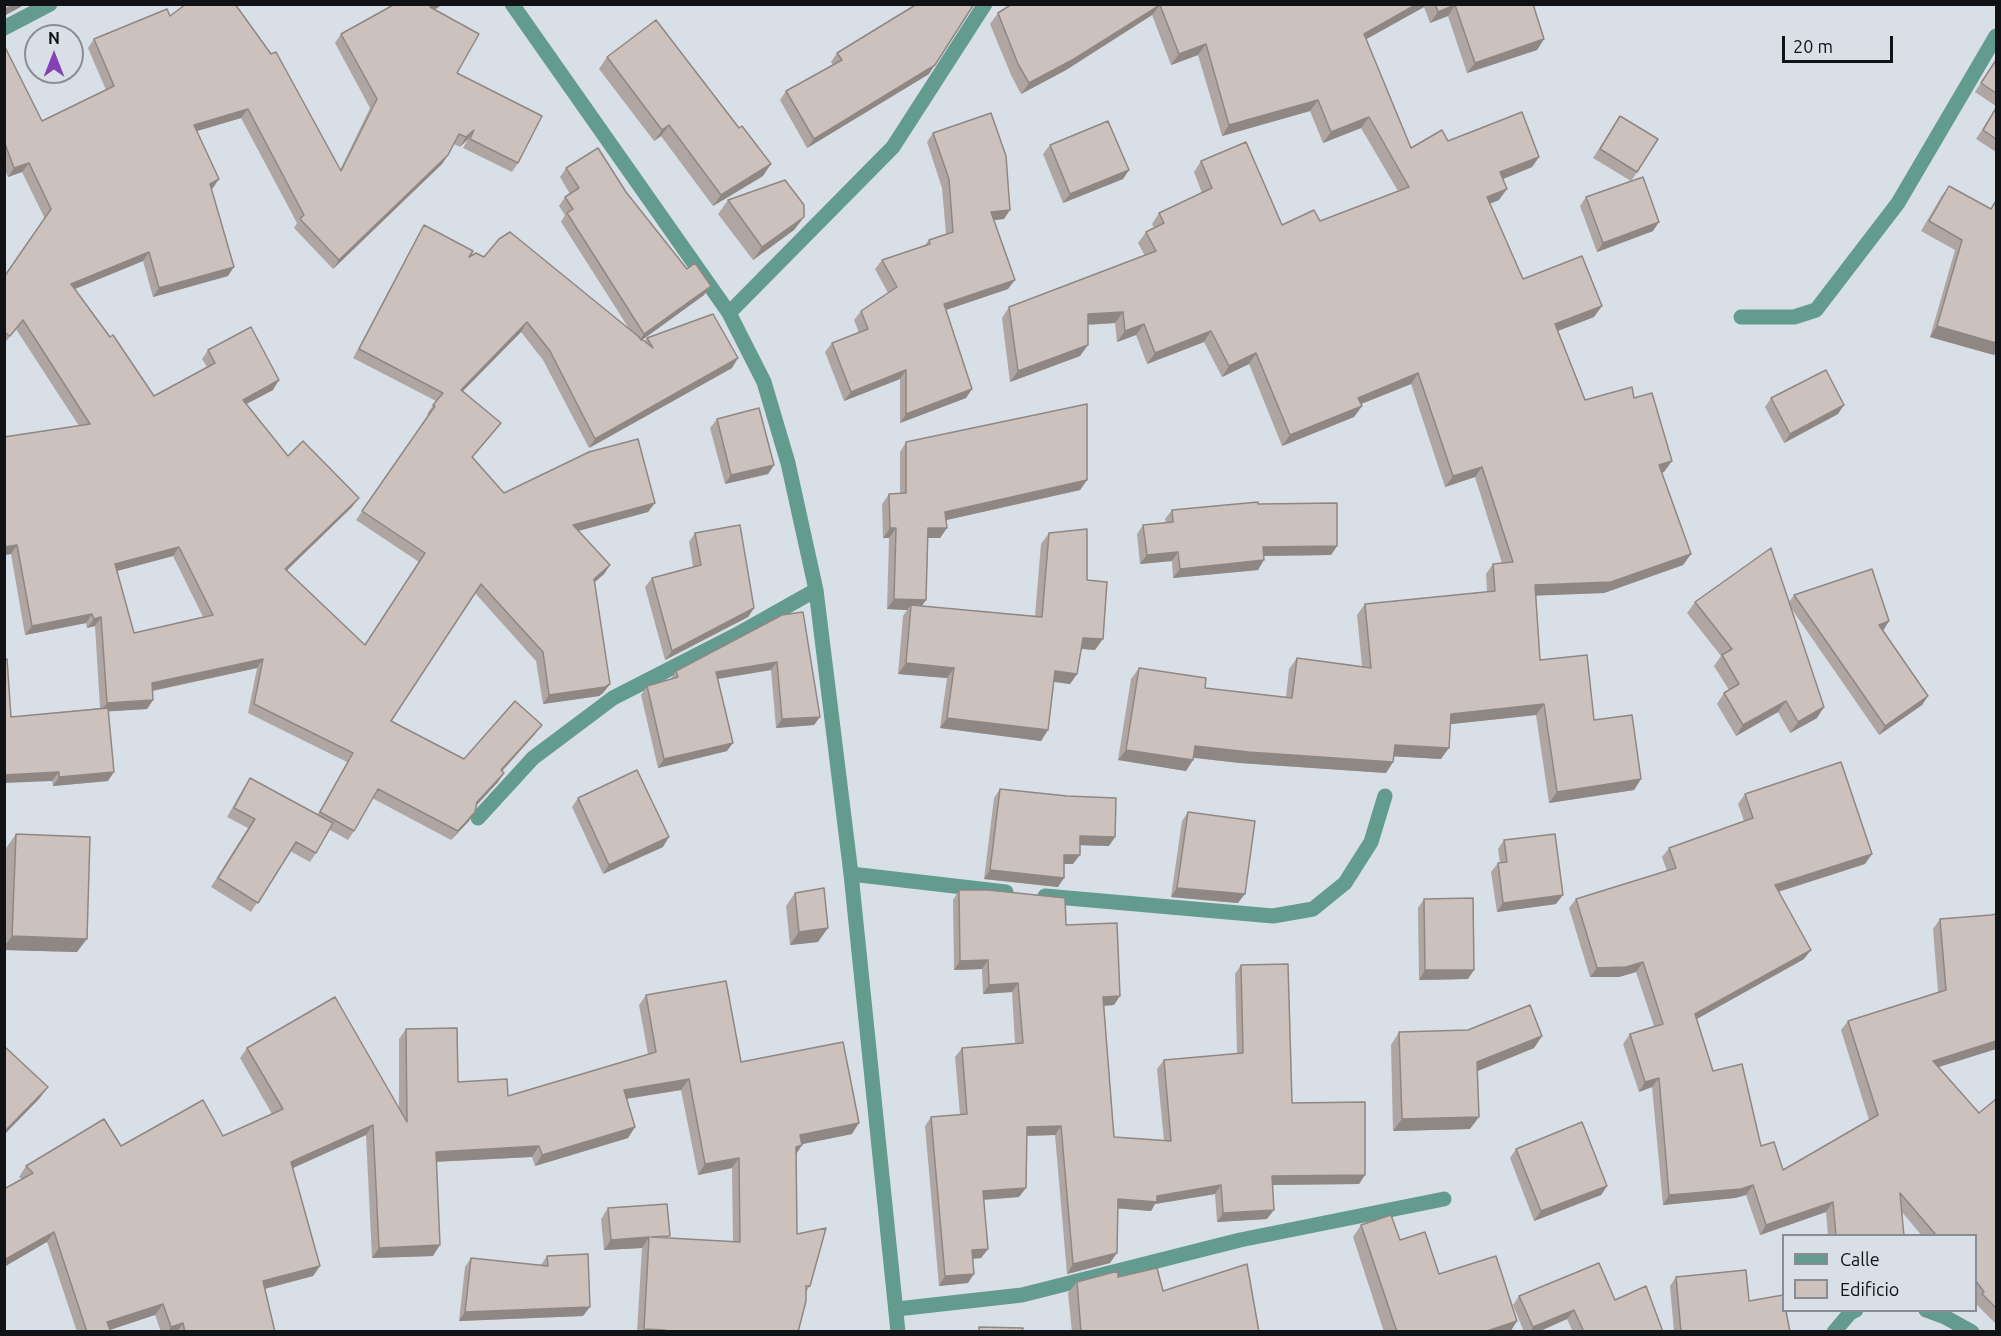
<!DOCTYPE html>
<html>
<head>
<meta charset="utf-8">
<style>
  body { margin:0 }
  #map { position:relative; width:2001px; height:1336px; overflow:hidden; background:#d9dfe7; font-family:Ubuntu,sans-serif }
  canvas { display:block }
  .frame { position:absolute; inset:0; border:6px solid #101215; pointer-events:none }
  .legend { position:absolute; left:1782px; top:1234px; width:195px; height:78px; box-sizing:border-box; background:#d9dfe7; border:2px solid #898d93; margin:0; padding:8px 10px; list-style:none; font-size:18px; color:#101215 }
  .legend li { display:flex; align-items:center; gap:12px; height:30px }
  .legend b { width:30px; border:2px solid #898d93 }
  .north { position:absolute; left:24px; top:24px; width:60px; height:60px; box-sizing:border-box; background:#d9dfe7; border:2px solid #898d93; border-radius:50%; rotate:0deg; font-size:16px; font-weight:700; line-height:24px; text-align:center; color:#101215 }
  .north::after { content:''; display:block; margin:auto; width:21px; height:27px; background:#8541b5; clip-path:polygon(50% 0,100% 100%,50% 72%,0 100%) }
  .scale { position:absolute; left:1782px; top:36px; width:111px; height:27px; box-sizing:border-box; border:3px solid #101215; border-top:0; padding-left:8px; font-size:18px; line-height:21px; white-space:nowrap; color:#101215; -webkit-text-stroke:4px #d9dfe7; paint-order:stroke }
</style>
</head>
<body>
<div id="map">
<canvas width="2001" height="1336"></canvas>
<div class="frame"></div>
<ul class="legend">
<li><b style="height:8px;background:#639b8e"></b>Calle</li>
<li><b style="height:16px;background:#ccc1bd"></b>Edificio</li>
</ul>
<div class="north">N</div>
<div class="scale">20 m</div>
</div>
<script>
const g = document.querySelector('canvas').getContext('2d');
g.lineJoin = 'round';
function trace(path, color, width, dash) {
  g.strokeStyle = color;
  g.lineWidth = width;
  g.lineCap = dash ? 'butt' : 'round';
  g.setLineDash(dash || []);
  g.stroke(path);
}
function fillPath(path, color) {
  g.fillStyle = color;
  g.fill(path, 'evenodd');
}
trace(new Path2D(`
  M512,4L729,313L764,382L788,463L816,590L851,874L898,1332
  M4,28L50,4
  M729,313L893,147L985,4
  M1741,317H1794L1816,310L1898,203L1996,36
  M478,818L533,758L613,698L736,635L816,590
  M851,874L1006,892
  M1045,896L1273,916L1313,909L1345,883L1371,842L1385,796
  M897,1309L1022,1295L1240,1240L1444,1199
  M1926,1310L1945,1317L1972,1332
  M1834,1332L1850,1313L1856,1310`), '#639b8e', 15);
fillPath(new Path2D(`
  M389,4H443L434,10L457,73L518,163L512,172L463,148L468,139L460,147L454,144L448,155L442,164L333,269L294,228L297,223L241,118L197,131L213,188L211,189L228,276L153,297L143,261L75,289L154,396L207,367L202,359L208,350L273,390L246,404L288,456L352,507L287,570L365,645L419,562L356,520L429,416L427,414L436,401L353,358L418,235L424,225L469,257L628,327L561,222L565,215L559,206L565,197L570,194L560,177L566,168L626,192L704,295L642,340L645,341L647,338L732,368L589,448L543,360L521,332L463,391L501,423L473,457L504,493L655,503L648,512L578,531L610,565L604,574L595,582L610,684L603,693L599,696L543,704L536,661L475,593L391,721L464,759L535,734L502,771L504,773L498,782L477,805L469,821L451,840L372,798L354,831L348,840L330,830L316,853L310,862L290,851L251,912L211,887L248,828L227,817L244,787L250,778L317,815L347,762L248,713L257,668L153,691V700L147,709L108,711V781L53,786L52,781L11,717L100,708L95,626L87,628L86,623L25,635L11,554L4,555V437L79,426L16,329L4,344V277L45,219L22,172L8,177L4,168V45L42,121L106,90L88,48L94,39L170,16L235,5L340,170L370,108L335,43L341,34L390,7ZM173,556L203,617L134,633L117,571Z
  M1012,4H1533L1544,39L1537,50L1467,73L1448,16L1430,23L1424,7L1366,39L1411,148L1448,141L1539,157L1532,167L1503,179L1499,200L1489,204L1523,279L1594,317L1558,331L1585,400L1634,398L1664,472L1662,473L1691,554L1683,565L1604,593L1536,595L1540,660L1594,720L1641,779L1634,790L1549,803L1536,715L1450,724L1441,759L1394,756L1393,762L1386,773L1240,763L1194,758L1193,760L1186,771L1118,760L1131,679L1139,668L1205,688L1286,697L1289,669L1297,658L1362,666L1357,615L1365,604L1487,592L1486,574L1493,564L1502,563L1475,477L1445,487L1411,384L1361,404L1362,406L1354,417L1282,446L1249,364L1222,377L1204,342L1147,364L1136,335L1117,342L1115,323L1088,325L1080,356L1010,382L1002,318L1009,307L1145,256L1138,243L1146,232L1154,228L1152,224L1159,213L1202,193L1194,172L1201,161L1282,225L1320,221L1398,191L1361,128L1323,143L1310,111L1222,136L1198,55L1171,65L1152,15L1066,70L1021,94L1011,75L990,24L998,13Z
  M837,53L929,74L807,148L780,100L786,91L833,65L831,62Z
  M607,57L763,176L713,206L661,136L654,141L599,69Z
  M1996,60V106L1975,92Z
  M1996,108V152L1976,139Z
  M1614,125L1637,172L1631,181L1593,158Z
  M933,133L1004,219L994,220L1008,289L946,310L972,389L966,398L900,423V379L844,401L825,352L832,343L859,333L854,320L861,311L888,293L875,269L882,260L925,245L929,240L946,234L942,188L927,142Z
  M1050,145L1129,170L1123,179L1063,203L1043,154Z
  M1949,186L1991,209L1996,199V351L1994,355L1930,337L1955,250L1921,231L1941,197Z
  M1586,197L1653,231L1597,252L1580,206Z
  M728,200L804,217L794,230L753,260L718,214Z
  M1771,398L1838,414L1784,443L1765,407Z
  M717,419L774,465L768,474L725,484L710,428Z
  M906,442L1087,480L1080,490L946,520L947,528L940,538H928L926,600L921,606L1035,616L1041,544L1049,533L1087,580L1095,650L1081,649L1077,674L1070,684L1054,682L1048,730L1041,741L940,728L947,678L898,674L903,616L907,610L887,609L889,538H883L882,504L889,494H900V452Z
  M1258,504L1337,546L1331,555L1264,556L1258,570L1173,578L1172,561L1140,564L1137,534L1143,525L1166,523L1165,519L1172,510Z
  M695,533L754,608L748,617L665,660L645,587L652,578L693,567L689,542Z
  M1794,595L1883,631L1928,696L1922,705L1879,735L1791,608L1817,718L1790,733L1778,712L1736,736L1717,704L1724,693L1729,690L1714,666L1721,656L1687,613L1695,602H1789Z
  M782,615L820,717L814,725L776,728L771,670L718,679L727,751L658,768L641,695L647,686L671,679L676,671Z
  M1000,789L1109,846L1080,845L1073,864H1064L1058,887L984,879L994,798Z
  M1745,794L1865,864L1778,892L1804,959L1696,1019L1713,1071L1761,1146L1783,1170L1869,1120L1841,1030L1848,1021L1938,992L1933,929L1940,919L1991,915L1996,914V1049L1938,1067L1979,1113L1996,1099V1324L1976,1304L1977,1301L1976,1299V1236H1922L1902,1212L1904,1236H1828L1826,1212L1760,1235L1746,1195L1735,1198L1663,1205L1652,1087L1639,1092L1623,1044L1630,1034L1654,1026L1636,972L1619,977H1590L1569,908L1576,899L1667,871L1662,857L1669,848L1744,821L1738,804Z
  M578,798L663,847L603,874L572,807Z
  M1188,812L1238,903L1171,897L1182,821Z
  M16,834L77,952L4,950V896L6,848Z
  M1504,840L1556,904L1497,912L1491,872L1498,863H1500L1498,849Z
  M959,890L1066,925L1114,1005L1104,1006L1114,1137L1164,1141L1157,1069L1164,1060L1237,1054L1235,974L1241,965L1292,1103L1365,1175L1359,1184L1272,1185L1267,1219L1217,1222L1215,1194L1155,1204L1151,1211L1118,1208L1110,1263L1067,1274L1055,1135L1027,1136L1019,1197L984,1200L988,1249L981,1258L973,1259L968,1283L939,1286L925,1126L931,1117L960,1115L955,1057L962,1048L1015,1043L1012,992L983,994L982,969L954,970L953,900Z
  M795,893L818,942L790,945L786,906Z
  M1424,899L1468,979L1419,980L1418,908Z
  M646,995L741,1062L852,1134L802,1144L796,1154L797,1234L810,1286L806,1292L798,1332H637L642,1248L604,1250L601,1219L608,1208L670,1236L668,1238L733,1242L732,1168L698,1175L681,1090L627,1099L635,1127L628,1138L535,1166L532,1157L436,1162L433,1256L372,1258L366,1135L293,1168L320,1266L313,1276L265,1289L275,1332H161L155,1315L110,1329L111,1332H77L47,1242L22,1179L19,1177L26,1166L121,1146L223,1136L272,1114L240,1058L247,1048L399,1109V1039L406,1029L458,1082L508,1096L648,1054L639,1005Z
  M1399,1032L1542,1036L1534,1048L1477,1071L1470,1129L1393,1131L1391,1045Z
  M1516,1149L1607,1186L1601,1195L1534,1221L1510,1158Z
  M1361,1225L1400,1240L1439,1274L1517,1321L1510,1332H1384L1353,1237Z
  M547,1256L583,1316L459,1321L465,1267L471,1258L541,1265Z
  M1118,1277L1163,1291L1259,1332H1072L1068,1293L1077,1282Z
  M1676,1277L1749,1301L1790,1332H1674L1670,1286Z
  M1519,1296L1615,1300L1663,1332H1573L1567,1319L1538,1332H1524L1513,1305Z`), '#afa6a3');
fillPath(new Path2D(`
  M15,4H26L4,16V10Z
  M435,4H443L423,17L430,7Z
  M1417,4H1426L1424,7L1356,45L1364,34Z
  M1160,5L1152,15L1066,70L1021,94L1029,83Z
  M1455,5L1448,16L1430,23L1438,12Z
  M1544,39L1537,50L1467,73L1475,63Z
  M1206,44L1198,55L1171,65L1179,54Z
  M935,65L929,74L807,148L814,139Z
  M1318,100L1310,111L1222,136L1229,125Z
  M248,109L241,118L187,134L194,125Z
  M1369,117L1361,128L1323,143L1331,132Z
  M669,125L661,136L654,141L662,130Z
  M474,130L468,139L460,147L466,137Z
  M448,155L442,164L333,269L339,260Z
  M1539,157L1532,167L1493,183L1500,172Z
  M29,163L22,172L8,177L14,168Z
  M771,164L763,176L713,206L721,195Z
  M1129,170L1123,179L1063,203L1070,194Z
  M219,179L213,188L203,193L210,184Z
  M1507,189L1499,200L1479,208L1487,197Z
  M1010,210L1004,219L984,221L991,212Z
  M804,217L794,230L753,260L762,247Z
  M1659,222L1653,231L1597,252L1603,243Z
  M149,252L143,261L65,293L71,284Z
  M234,267L228,276L153,297L159,288Z
  M1015,280L1008,289L937,313L944,304Z
  M711,286L704,295L638,343L644,334Z
  M1602,306L1594,317L1547,335L1555,324Z
  M1123,312L1115,323L1080,325L1088,314Z
  M527,322L521,332L455,399L461,390Z
  M1144,324L1136,335L1117,342L1125,331Z
  M1937,326L1996,343V351L1994,355L1930,337Z
  M1211,331L1204,342L1147,364L1155,353Z
  M1088,345L1080,356L1010,382L1018,371Z
  M1256,353L1249,364L1222,377L1229,366Z
  M738,358L732,368L589,448L595,439Z
  M906,370L900,379L844,401L851,392Z
  M1418,373L1411,384L1351,408L1358,398Z
  M279,380L273,390L237,409L243,400Z
  M972,389L966,398L900,423L906,414Z
  M1844,405L1838,414L1784,443L1790,434Z
  M1362,406L1354,417L1282,446L1290,435Z
  M501,423L494,432L465,466L472,457Z
  M1672,461L1664,472L1652,475L1659,465Z
  M774,465L768,474L725,484L731,475Z
  M1482,467L1475,477L1445,487L1453,476Z
  M1087,480L1080,490L938,522L945,512Z
  M359,498L352,507L279,578L285,569Z
  M655,503L648,512L567,534L573,525Z
  M890,528H896L889,538H883Z
  M928,528H947L940,538H921Z
  M17,545L11,554L4,555V547Z
  M1337,546L1331,555L1257,556L1263,547Z
  M179,547L173,556L109,573L115,564Z
  M1178,552L1172,561L1140,564L1147,555Z
  M1691,554L1683,565L1604,593L1528,596L1535,585Z
  M1264,560L1258,570L1173,578L1180,569Z
  M610,565L604,574L588,588L594,579Z
  M894,599L926,600L919,610L911,605L907,610L887,609Z
  M754,608L748,617L665,660L672,651Z
  M92,614L86,623L25,635L32,626Z
  M101,617L95,626L87,628L94,619Z
  M1889,621L1883,631L1879,625Z
  M1083,638L1103,639L1095,650L1075,648Z
  M263,659L257,668L146,692L152,683Z
  M777,662L771,670L710,680L716,672Z
  M906,663L954,668L947,678L898,674Z
  M1055,671L1077,674L1070,684L1048,681Z
  M610,684L603,693L599,696L543,704L549,695Z
  M1928,696L1922,705L1879,735L1885,726Z
  M153,700L147,709L100,712L107,703Z
  M1786,701L1778,712L1736,736L1743,725Z
  M1544,704L1536,715L1443,725L1451,714Z
  M1824,707L1817,718L1790,733L1798,722Z
  M820,717L814,725L776,728L782,719Z
  M947,718L1048,730L1041,741L940,728Z
  M542,725L535,734L495,779L501,770Z
  M733,743L727,751L658,768L664,759Z
  M1395,745L1449,748L1441,759L1387,756Z
  M1195,746L1393,762L1386,773L1240,763L1188,757Z
  M1126,750L1193,760L1186,771L1118,760Z
  M59,772L52,781L4,783V775Z
  M114,772L108,781L53,786L59,777Z
  M504,773L498,782L471,811L477,802Z
  M1641,779L1634,790L1549,803L1557,792Z
  M475,812L469,821L451,840L458,831Z
  M1080,836L1115,837L1109,846L1074,845Z
  M669,837L663,847L603,874L609,865Z
  M1872,854L1865,864L1768,895L1775,885Z
  M1064,855H1080L1073,864H1058Z
  M990,870L1064,878L1058,887L984,879Z
  M1177,888L1245,894L1238,903L1171,897Z
  M1563,895L1556,904L1497,912L1503,903Z
  M828,928L818,942L790,945L799,932Z
  M12,936L87,939L77,952L4,950V947Z
  M1811,950L1804,959L1688,1024L1695,1014Z
  M988,960L982,969L954,970L960,961Z
  M1643,962L1636,972L1619,977H1590L1597,968Z
  M1425,970H1474L1468,979L1419,980Z
  M1018,983L1012,992L983,994L989,985Z
  M1120,996L1114,1005L1097,1006L1103,997Z
  M1542,1036L1534,1048L1468,1075L1477,1062Z
  M1996,1041V1049L1926,1071L1933,1061Z
  M1659,1078L1652,1087L1639,1092L1645,1082Z
  M689,1079L681,1090L617,1100L624,1090Z
  M48,1087L39,1099L4,1135V1132Z
  M1479,1117L1470,1129L1393,1131L1402,1119Z
  M859,1123L852,1134L793,1146L800,1135Z
  M373,1125L366,1135L284,1172L291,1162Z
  M1061,1126L1055,1135L1020,1136L1027,1127Z
  M635,1127L628,1138L535,1166L542,1155Z
  M802,1145L795,1156L796,1147Z
  M539,1146L532,1157L429,1162L436,1152Z
  M739,1158L732,1168L698,1175L705,1164Z
  M1365,1175L1359,1184L1265,1185L1272,1176Z
  M1221,1185L1215,1194L1155,1204L1151,1211L1112,1208L1118,1199L1157,1196Z
  M1753,1185L1746,1195L1735,1198L1663,1205L1669,1195Z
  M1607,1186L1601,1195L1534,1221L1541,1211Z
  M1026,1188L1019,1197L977,1200L983,1191Z
  M1833,1202L1826,1212L1760,1235L1766,1225Z
  M1274,1210L1267,1219L1217,1222L1223,1213Z
  M54,1232L47,1242L4,1267V1260Z
  M649,1237L642,1248L604,1250L611,1240Z
  M440,1245L433,1256L372,1258L379,1248Z
  M988,1249L981,1258L966,1259L972,1250Z
  M1117,1253L1110,1263L1067,1274L1073,1264Z
  M320,1266L313,1276L256,1291L263,1281Z
  M974,1274L968,1283L939,1286L945,1276Z
  M163,1304L155,1315L104,1332L107,1322Z
  M590,1307L583,1316L459,1321L465,1312Z
  M1574,1310L1567,1319L1538,1332H1530L1533,1327Z
  M1517,1321L1510,1332H1484Z
  M183,1323L177,1332H168L171,1327Z
  M644,1329L665,1330L664,1332H642Z`), '#8f8784');
const building = new Path2D(`
  M4,4H15L4,10Z
  M186,4H235L271,54L276,52L341,171L377,99L341,34L395,4H435L430,7L479,34L457,73L542,116L518,163L470,139L474,130L466,137L459,134L448,155L339,260L300,219L304,215L248,109L194,125L219,179L210,184L234,267L159,288L149,252L71,284L110,337L113,335L154,396L215,363L208,350L251,327L279,380L243,400L288,456L303,441L359,498L285,569L365,645L425,553L362,511L435,406L433,405L443,393L359,349L424,225L473,251L469,257L476,253L484,257L499,239L510,232L639,337L641,340H643L653,348L647,338L713,314L738,358L595,439L550,351L527,322L461,390L501,423L472,457L504,493L589,452L638,439L655,503L573,525L610,565L594,579L610,684L605,687L549,695L543,652L481,584L391,721L464,759L515,701L542,725L501,770L504,773L477,802L475,812L458,831L378,789L354,831L320,812L353,753L254,704L263,659L152,683L153,700L107,703L101,617L94,619L92,614L32,626L17,545L4,547V437L90,424L23,320L10,336L4,332V277L51,209L29,163L14,168L4,141V45L42,121L114,86L94,39L167,9L170,16ZM179,547L213,615L134,633L115,564Z
  M917,4H974L935,65L814,139L786,91L842,60L837,53Z
  M1012,4H1417L1364,34L1411,148L1442,130L1448,141L1522,112L1539,157L1500,172L1507,189L1487,197L1523,279L1582,256L1602,306L1555,324L1585,400L1632,387L1634,398L1652,393L1672,461L1659,465L1691,554L1611,582L1535,585L1540,660L1587,655L1594,720L1632,715L1641,779L1557,792L1544,704L1451,714L1449,748L1395,745L1393,762L1248,752L1195,746L1193,760L1126,750L1139,668L1206,678L1205,688L1292,698L1297,658L1371,668L1365,604L1495,591L1493,564L1513,562L1482,467L1453,476L1418,373L1358,398L1362,406L1290,435L1256,353L1229,366L1211,331L1155,353L1144,324L1125,331L1123,312L1088,314V345L1018,371L1009,307L1156,251L1146,232L1164,223L1159,213L1212,188L1201,161L1246,142L1282,225L1314,210L1320,221L1409,187L1369,117L1331,132L1318,100L1229,125L1206,44L1179,54L1160,5L1074,59L1029,83L1018,64L998,13Z
  M1435,4H1533L1544,39L1475,63L1455,5L1438,12Z
  M656,20L739,128L742,126L771,164L721,195L669,125L662,130L607,57Z
  M1996,60V93L1981,83Z
  M1996,108V139L1983,130Z
  M991,113L1006,156L1010,210L991,212L1015,280L944,304L972,389L906,414V370L851,392L832,343L868,329L861,311L897,287L882,260L930,244L929,240L953,232L949,179L933,133Z
  M1620,116L1658,139L1637,172L1600,149Z
  M1108,121L1129,170L1070,194L1050,145Z
  M598,148L626,192L687,269L695,263L711,286L644,334L567,213L573,209L565,197L579,188L566,168Z
  M1643,177L1659,222L1603,243L1586,197Z
  M785,180L804,205V217L762,247L728,200Z
  M1949,186L1991,209L1996,201V343L1937,326L1962,240L1929,221Z
  M1826,370L1844,405L1790,434L1771,398Z
  M1087,404V480L945,512L947,528H928L926,600L894,599L896,528H890L889,494L906,493V442Z
  M759,408L774,465L731,475L717,419Z
  M1258,502V504L1337,503V546L1263,547L1264,560L1180,569L1178,552L1147,555L1143,525L1173,522L1172,510Z
  M740,525L754,608L672,651L652,578L701,565L695,533Z
  M1087,529V580L1107,582L1103,639L1083,638L1077,674L1055,671L1048,730L947,718L954,668L906,663L911,605L1042,617L1049,533Z
  M1771,548L1824,707L1798,722L1786,701L1743,725L1724,693L1739,684L1722,655L1732,649L1695,602Z
  M1872,569L1889,621L1879,625L1928,696L1885,726L1794,595Z
  M803,612L820,717L782,719L777,662L716,672L733,743L664,759L647,686L678,677L676,671L782,615Z
  M7,659L11,717L108,708L114,772L59,777V772L4,775V660Z
  M1841,762L1872,854L1775,885L1811,950L1695,1014L1713,1071L1742,1064L1761,1146L1774,1142L1783,1170L1878,1115L1848,1021L1946,990L1940,919L1991,915L1996,914V1041L1933,1061L1979,1113L1996,1099V1308L1982,1294L1984,1292L1976,1281V1236H1937L1900,1193L1904,1236H1836L1833,1202L1766,1225L1753,1185L1741,1189L1669,1195L1659,1078L1645,1082L1630,1034L1663,1024L1643,962L1626,967L1597,968L1576,899L1676,868L1669,848L1753,818L1745,794Z
  M637,770L669,837L609,865L578,798Z
  M250,778L333,823L316,853L296,842L258,903L218,878L255,819L234,808Z
  M1000,789L1067,796L1116,798L1115,837L1080,836V855H1064V878L990,870Z
  M1188,812L1255,821L1245,894L1177,888Z
  M16,834L90,837L87,939L12,936Z
  M1555,834L1563,895L1503,903L1498,863L1507,862L1504,840Z
  M824,888L828,928L799,932L795,893Z
  M959,890H988L1065,898L1066,925L1117,923L1120,996L1103,997L1114,1137L1171,1141L1164,1060L1243,1053L1241,965L1288,964L1292,1103L1365,1102V1175L1272,1176L1274,1210L1223,1213L1221,1185L1157,1196V1202L1118,1199L1117,1253L1073,1264L1061,1126L1027,1127L1026,1188L983,1191L988,1249L972,1250L974,1274L945,1276L931,1117L967,1114L962,1048L1023,1043L1018,983L989,985L988,960L960,961Z
  M1473,898L1474,970H1425L1424,899Z
  M726,981L741,1062L843,1042L859,1123L800,1135L802,1145L796,1147L797,1234L826,1228L810,1286H806V1301L798,1332H665V1330L644,1329L649,1237L611,1240L608,1208L667,1204L670,1236L651,1237L740,1242L739,1158L705,1164L689,1079L624,1090L635,1127L542,1155L539,1146L436,1152L440,1245L379,1248L373,1125L291,1162L320,1266L263,1281L275,1332H185L183,1323L171,1327L163,1304L107,1322L111,1332H87L54,1232L4,1260V1189L33,1173L26,1166L104,1119L121,1146L203,1100L223,1136L283,1109L247,1048L335,997L407,1122L406,1029L457,1028L458,1082L507,1079L508,1096L656,1052L646,995Z
  M1530,1005L1542,1036L1477,1062L1479,1117L1402,1119L1399,1032L1468,1030Z
  M4,1046L48,1087L4,1132Z
  M1582,1122L1607,1186L1541,1211L1516,1149Z
  M1391,1215L1400,1240L1425,1232L1439,1274L1496,1256L1517,1321L1484,1332H1397L1361,1225Z
  M588,1254L590,1307L465,1312L471,1258L548,1266L547,1256Z
  M1599,1263L1615,1300L1646,1286L1663,1332H1584L1574,1310L1533,1327L1519,1296Z
  M1247,1264L1259,1332H1081L1077,1282L1118,1271V1277L1157,1268L1163,1291Z
  M1746,1270L1749,1301L1783,1295L1784,1311H1786L1790,1332H1681L1676,1277Z
  M979,1327L1023,1328L1022,1332H979Z`);
fillPath(building, '#ccc1bd');
trace(building, '#8f8784', 1.5);
</script>
</body>
</html>
